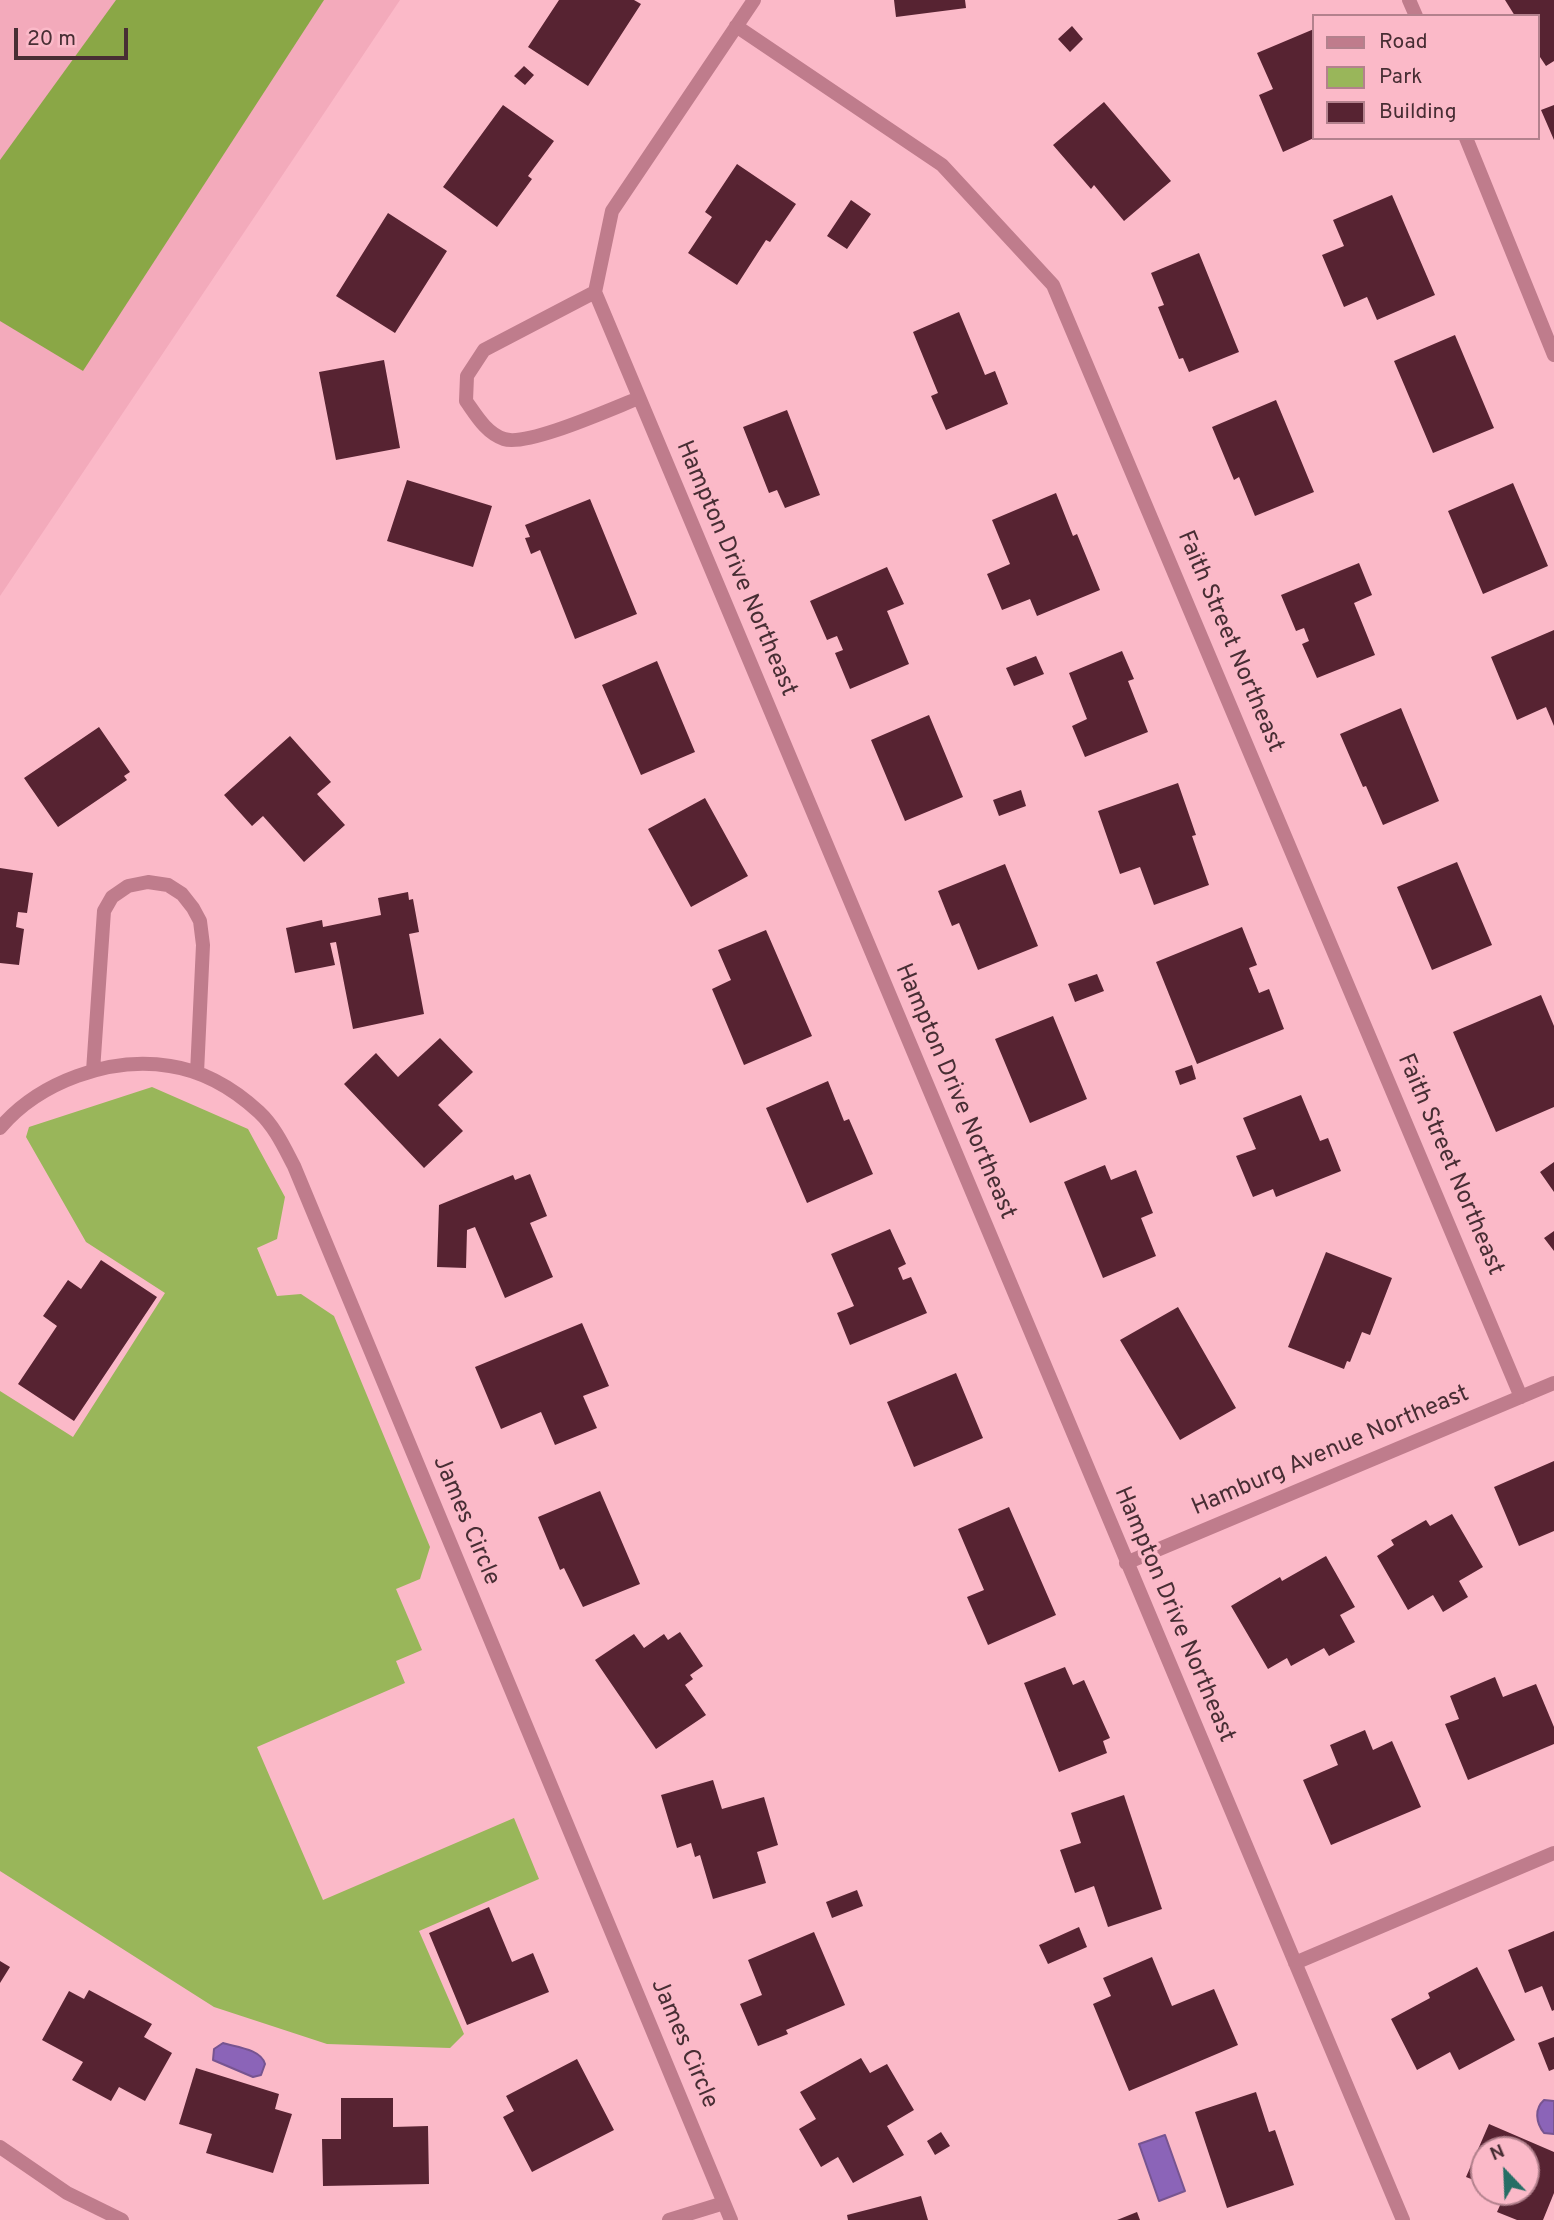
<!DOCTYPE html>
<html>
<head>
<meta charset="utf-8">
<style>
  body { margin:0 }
  #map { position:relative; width:1554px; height:2220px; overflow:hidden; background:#fbb9c8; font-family:Overpass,sans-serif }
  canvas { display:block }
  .legend { position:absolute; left:1312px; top:14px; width:228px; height:126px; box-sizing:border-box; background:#fbb9c8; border:2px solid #b3818d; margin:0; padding:9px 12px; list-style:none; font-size:21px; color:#482e34 }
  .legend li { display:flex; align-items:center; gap:14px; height:35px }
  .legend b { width:35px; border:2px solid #b3818d }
  .north { position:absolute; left:1470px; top:2136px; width:70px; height:70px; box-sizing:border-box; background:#fbb9c8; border:2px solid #b3818d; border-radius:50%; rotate:337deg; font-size:19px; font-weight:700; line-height:28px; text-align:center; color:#482e34 }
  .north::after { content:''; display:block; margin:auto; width:24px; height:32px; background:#266e65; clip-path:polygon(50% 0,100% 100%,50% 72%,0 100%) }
  .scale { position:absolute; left:14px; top:28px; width:114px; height:32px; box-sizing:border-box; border:4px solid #482e34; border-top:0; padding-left:9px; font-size:21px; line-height:24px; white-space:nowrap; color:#482e34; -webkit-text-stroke:5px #fbb9c8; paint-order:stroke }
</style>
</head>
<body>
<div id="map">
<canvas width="1554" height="2220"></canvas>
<ul class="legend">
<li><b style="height:9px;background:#bf7c8c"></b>Road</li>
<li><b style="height:19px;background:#99b65a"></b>Park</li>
<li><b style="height:19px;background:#572332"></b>Building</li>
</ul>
<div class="north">N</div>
<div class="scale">20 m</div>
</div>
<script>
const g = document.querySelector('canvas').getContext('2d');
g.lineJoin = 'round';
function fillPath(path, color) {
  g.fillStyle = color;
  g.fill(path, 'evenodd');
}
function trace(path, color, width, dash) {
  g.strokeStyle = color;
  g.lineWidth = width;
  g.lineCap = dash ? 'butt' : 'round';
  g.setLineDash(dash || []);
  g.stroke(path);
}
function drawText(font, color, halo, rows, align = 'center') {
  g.font = font + ' Overpass,sans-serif';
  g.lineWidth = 7;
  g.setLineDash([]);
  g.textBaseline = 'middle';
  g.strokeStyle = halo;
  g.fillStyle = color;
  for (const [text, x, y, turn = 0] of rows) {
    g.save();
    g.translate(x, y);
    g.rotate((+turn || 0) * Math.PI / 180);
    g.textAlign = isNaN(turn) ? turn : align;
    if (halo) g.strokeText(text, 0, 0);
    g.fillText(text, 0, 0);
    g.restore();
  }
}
fillPath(new Path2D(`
  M0,0H400L0,596Z`), '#f3aabb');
fillPath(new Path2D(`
  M152,1087L248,1129L285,1197L277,1239L257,1248L277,1296L301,1294L334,1316L430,1547L420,1579L396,1589L422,1650L396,1661L405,1683L257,1747L323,1900L514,1818L539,1879L419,1931L464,2034L450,2048L327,2044L214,2007L0,1871V1391L73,1437L165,1293L86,1242L26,1137L29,1127Z`), '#99b65a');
fillPath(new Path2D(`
  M116,0H324L83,371L0,321V160Z`), '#8aa746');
const water = new Path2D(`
  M223,2043C236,2047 261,2049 265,2064L261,2075L253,2077L213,2060L214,2049Z
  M1544,2100L1554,2101V2134L1544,2133C1536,2123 1534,2109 1544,2100Z
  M1165,2135L1185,2191L1159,2201L1139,2144Z`);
fillPath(water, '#8b64b8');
trace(water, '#775490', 2);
fillPath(new Path2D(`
  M559,0H634L641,4L588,86L528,47Z
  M894,0H965L966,8L896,17Z
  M1505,0H1554V61L1546,66L1538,54V16H1515Z
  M1072,26L1083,39L1070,52L1058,39Z
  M1314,29V138L1283,152L1259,95L1273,89L1257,53Z
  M524,66L534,75L525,85L514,76Z
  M1104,102L1171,181L1124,221L1094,185L1091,189L1053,145Z
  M503,105L554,141L528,176L532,179L497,227L443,187Z
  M1554,105V140L1541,110Z
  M737,164L796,204L770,242L766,240L737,285L688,253L712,217L705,212Z
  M1392,195L1435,295L1377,320L1367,297L1344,307L1322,255L1344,246L1333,220Z
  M851,200L871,214L847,249L827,236Z
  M388,213L447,251L395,333L336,296Z
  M1199,253L1239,352L1189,372L1183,358L1179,359L1158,307L1164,305L1151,273Z
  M959,312L985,375L995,371L1008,404L946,430L931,396L938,393L913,332Z
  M1455,335L1494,428L1433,453L1394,361Z
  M384,360L400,448L336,460L319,372Z
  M1276,400L1314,492L1255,516L1239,477L1234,480L1212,427Z
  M787,410L820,495L785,508L777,490L769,493L743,427Z
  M407,480L492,506L473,567L387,541Z
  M1513,483L1548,566L1483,594L1448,511Z
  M1056,493L1073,536L1077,534L1100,590L1037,616L1030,599L1002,610L987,574L1010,564L992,520Z
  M590,499L637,614L575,639L540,550L531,554L525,538L530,537L525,525Z
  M1359,563L1372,595L1354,603L1375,655L1317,678L1302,644L1309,641L1304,628L1296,631L1281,595Z
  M887,567L904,604L887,611L909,664L850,689L835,653L843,650L837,636L827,640L810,601Z
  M1554,630V726L1546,707L1517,720L1491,657Z
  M1122,651L1134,679L1128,681L1148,732L1085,757L1072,726L1087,719L1069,673Z
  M1036,656L1044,674L1014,686L1006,668Z
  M657,661L695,752L641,775L602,685Z
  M1401,708L1439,801L1383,825L1366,786L1363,787L1340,734Z
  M929,715L963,797L905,821L871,740Z
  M99,727L130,772L124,776L127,780L58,827L24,778Z
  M290,736L331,782L317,794L345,825L304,862L263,816L252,826L224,795Z
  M1178,783L1196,835L1192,836L1209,885L1154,905L1140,867L1120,874L1098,811Z
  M1021,790L1026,806L999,816L993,800Z
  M705,798L748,876L691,907L648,829Z
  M1457,862L1492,945L1432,970L1397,887Z
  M1005,864L1038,946L978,970L959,923L952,926L938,891Z
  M0,868L33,873L27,913L18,912L16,927L24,929L19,965L0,963Z
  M408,892L409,900L413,899L419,932L409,934L424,1014L353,1029L336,942L330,943L335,965L295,973L286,928L322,920L323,927L381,915L378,898Z
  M1242,927L1257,965L1249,968L1259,993L1269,989L1284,1029L1197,1064L1156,962Z
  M766,930L812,1036L744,1065L712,989L731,980L718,950Z
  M1097,974L1104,991L1075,1002L1068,984Z
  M1541,995L1554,1026V1107L1496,1132L1453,1032Z
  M1053,1016L1087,1099L1030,1123L995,1039Z
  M440,1038L473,1072L438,1105L463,1131L424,1168L344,1084L376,1053L398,1077Z
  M1192,1065L1196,1079L1180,1085L1175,1071Z
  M828,1081L844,1121L849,1119L873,1174L807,1203L766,1108Z
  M1301,1095L1320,1141L1328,1138L1341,1171L1276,1197L1273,1189L1253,1197L1236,1156L1256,1149L1243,1118Z
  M1554,1162V1192L1540,1172Z
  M1105,1165L1111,1180L1136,1170L1153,1213L1141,1218L1156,1256L1103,1278L1064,1182Z
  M530,1174L547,1216L530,1223L553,1277L505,1298L475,1227L467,1230L466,1268L437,1267L439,1205L513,1175L515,1180Z
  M890,1229L906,1264L898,1268L903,1280L911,1277L927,1313L850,1345L837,1313L854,1306L831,1254Z
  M1554,1231V1251L1544,1238Z
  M1326,1252L1392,1278L1370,1335L1362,1332L1350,1362L1347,1361L1344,1369L1288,1347Z
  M101,1260L157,1297L74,1421L18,1384L57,1326L43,1316L68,1280L81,1289Z
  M1178,1307L1236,1408L1180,1440L1120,1340Z
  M582,1323L609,1386L583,1396L597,1428L555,1445L541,1412L501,1429L475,1367Z
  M956,1373L983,1438L914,1467L887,1402Z
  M1554,1461V1531L1519,1546L1494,1487Z
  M600,1491L640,1584L583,1607L564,1568L560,1570L538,1517Z
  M1009,1507L1056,1615L988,1645L967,1597L984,1590L958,1529Z
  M1452,1514L1483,1567L1459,1581L1468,1597L1443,1612L1433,1595L1408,1610L1377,1556L1394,1545L1391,1540L1426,1520L1430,1526Z
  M1326,1556L1355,1607L1340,1615L1355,1642L1329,1656L1324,1648L1291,1666L1287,1658L1268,1669L1231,1606L1280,1577L1282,1581Z
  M680,1632L703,1666L690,1675L693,1679L685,1685L706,1715L656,1749L595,1660L634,1634L644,1648L664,1634L668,1640Z
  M1065,1667L1073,1685L1084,1680L1110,1738L1103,1741L1107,1753L1059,1772L1024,1683Z
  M1495,1677L1503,1697L1536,1684L1554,1727V1744L1468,1780L1445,1724L1459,1719L1450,1696Z
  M1365,1730L1373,1750L1392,1741L1421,1807L1331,1845L1303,1780L1338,1765L1330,1745Z
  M713,1780L722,1809L764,1797L778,1845L757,1852L766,1883L713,1899L700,1855L695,1857L691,1843L677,1848L661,1795Z
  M1124,1795L1162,1909L1108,1927L1094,1886L1075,1893L1060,1850L1081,1843L1071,1813Z
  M857,1890L863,1906L832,1918L826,1902Z
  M489,1907L512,1962L533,1953L549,1992L467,2025L429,1933Z
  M1079,1927L1087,1947L1048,1964L1039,1945Z
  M1554,1931V2010L1552,2011L1542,1986L1525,1993L1508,1950Z
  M814,1932L845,2005L786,2030L788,2034L758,2046L740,2004L762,1995L748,1960Z
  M1152,1957L1172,2006L1214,1989L1238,2045L1129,2091L1093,2004L1111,1996L1103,1978Z
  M0,1961L10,1967L0,1983Z
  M1477,1967L1515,2040L1459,2070L1450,2052L1417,2070L1391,2019L1430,1998L1428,1993Z
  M89,1990L152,2024L144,2037L172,2053L145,2101L119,2087L111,2101L72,2080L83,2062L42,2040L69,1991L84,1999Z
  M1554,2037V2069L1549,2071L1538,2043Z
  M861,2058L870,2073L887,2064L914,2110L887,2126L904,2155L853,2183L838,2157L821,2167L799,2129L816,2119L800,2092Z
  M577,2059L614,2130L532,2172L503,2117L514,2111L506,2096Z
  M196,2068L279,2094L275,2109L292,2114L273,2173L206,2153L212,2134L179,2124Z
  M1256,2092L1269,2132L1275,2130L1294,2185L1227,2208L1195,2112Z
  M341,2098H393V2127L428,2126L429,2184L323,2186L322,2139H341Z
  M1489,2124L1554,2152V2193L1543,2220H1517L1497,2212L1506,2192H1526V2150H1484V2184L1466,2177Z
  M941,2132L950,2146L935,2155L927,2141Z
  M921,2196L928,2220H848L847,2215Z
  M1137,2212L1140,2220H1117Z`), '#572332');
trace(new Path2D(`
  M754,0L612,211L595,292L1403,2220
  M1409,0L1416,16
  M736,26L942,165L1053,285L1521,1397
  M1466,138L1554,355
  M595,292L484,350L467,376L466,401C476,415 486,433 504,439C527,447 613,408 639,398
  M93,1071L104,911L112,897L128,886L148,882L168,885L182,894L193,908L200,921L203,945L197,1073
  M0,1128C39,1082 110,1056 170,1066C204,1071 234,1089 259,1112C275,1127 284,1147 294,1166L731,2220
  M1126,1563L1554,1383
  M1295,1963L1554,1853
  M0,2147L67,2193L122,2220
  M669,2220L724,2203`), '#bf7c8c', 14);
drawText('24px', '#482e34', '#fbb9c8', [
  ["Hampton Drive Northeast",735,569,67],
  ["Faith Street Northeast",1229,642,67],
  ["Hampton Drive Northeast",954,1092,67],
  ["Faith Street Northeast",1449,1165,67],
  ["Hamburg Avenue Northeast",1331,1452,-23],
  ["James Circle",465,1521,67],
  ["Hampton Drive Northeast",1173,1615,67],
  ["James Circle",683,2044,67]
]);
</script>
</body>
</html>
